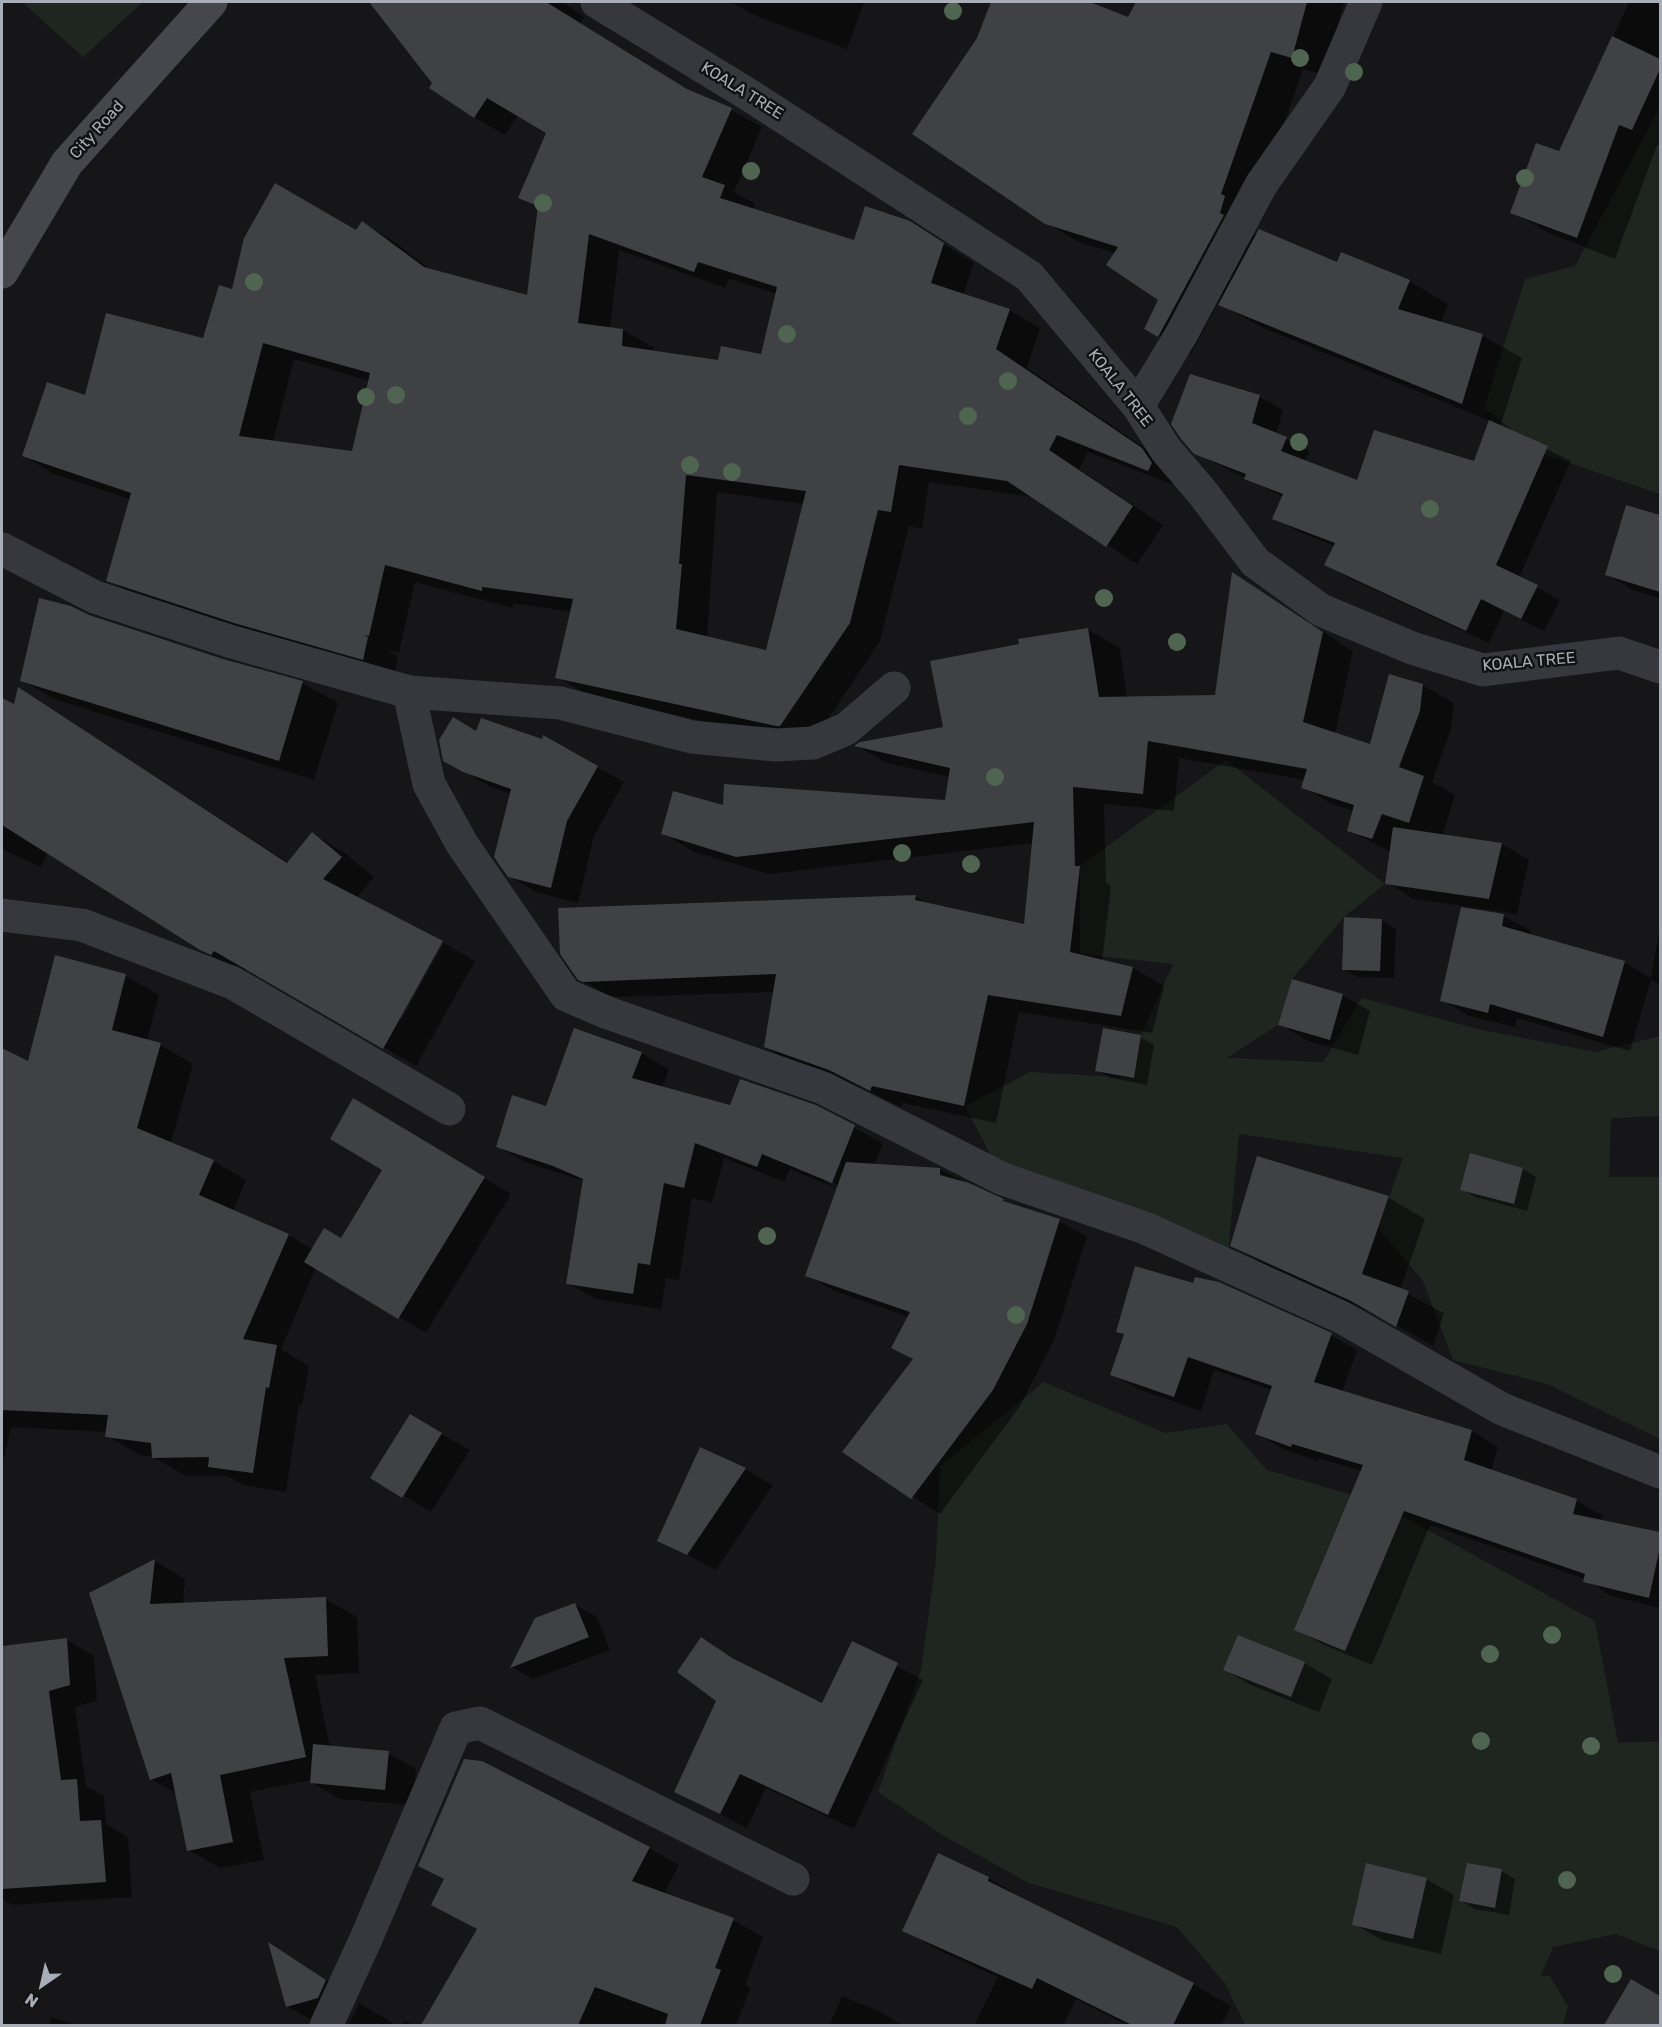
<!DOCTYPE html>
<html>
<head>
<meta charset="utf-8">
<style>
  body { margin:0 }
  #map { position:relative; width:1662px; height:2027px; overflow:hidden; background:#161618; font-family:Rubik,sans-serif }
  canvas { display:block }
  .frame { position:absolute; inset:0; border:3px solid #a8adb8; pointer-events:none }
  .north { position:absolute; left:12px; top:1955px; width:60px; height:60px; -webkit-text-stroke:4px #111113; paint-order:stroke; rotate:214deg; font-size:16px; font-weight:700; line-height:24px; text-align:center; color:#a8adb8 }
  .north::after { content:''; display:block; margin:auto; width:21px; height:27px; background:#a8adb8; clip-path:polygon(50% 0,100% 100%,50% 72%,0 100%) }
</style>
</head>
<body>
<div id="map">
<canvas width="1662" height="2027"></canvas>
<div class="frame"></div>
<div class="north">N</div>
</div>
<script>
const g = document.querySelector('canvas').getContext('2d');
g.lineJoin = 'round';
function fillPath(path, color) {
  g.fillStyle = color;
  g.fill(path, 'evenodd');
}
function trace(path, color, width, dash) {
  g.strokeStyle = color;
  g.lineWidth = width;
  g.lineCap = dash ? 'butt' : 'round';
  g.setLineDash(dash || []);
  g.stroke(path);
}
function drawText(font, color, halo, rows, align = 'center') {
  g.font = font + ' Rubik,sans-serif';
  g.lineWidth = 5;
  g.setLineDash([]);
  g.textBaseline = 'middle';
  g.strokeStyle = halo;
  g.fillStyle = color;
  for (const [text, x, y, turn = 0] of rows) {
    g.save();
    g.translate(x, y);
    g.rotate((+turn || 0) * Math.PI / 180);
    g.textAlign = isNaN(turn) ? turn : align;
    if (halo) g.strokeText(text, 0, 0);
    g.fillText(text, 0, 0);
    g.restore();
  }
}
fillPath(new Path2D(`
  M22,2H143L83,57Z
  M1660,107V494L1543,454L1484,408L1525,279L1575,266Z
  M1226,760L1385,884L1344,917L1292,979L1278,1025L1227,1058L1323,1062L1362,998L1482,1030L1596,1052L1660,1036V1116L1611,1118L1609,1177H1660V1439L1547,1384L1453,1360L1423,1281L1378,1228L1403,1158L1239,1134L1228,1253L1003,1179L965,1106L1030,1072L1134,1078L1141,1035L1173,964L1080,954V866Z
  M1044,1382L1165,1433L1227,1424L1267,1470L1376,1502L1595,1621L1618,1743L1660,1741V1951L1616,1934L1553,1947L1541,1976H1550L1568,2006L1563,2025H1245L1226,1985L1177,1927L1029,1883L944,1836L878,1792L921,1670L936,1559L940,1466Z`), '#1e261f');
fillPath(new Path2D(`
  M371,2H562L585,17L580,23L693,93L731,110L762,127L734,192L755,204L753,210L855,241L909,223L974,263L963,295L1009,310L1040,328L1027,368L1173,467L1180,487L1088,452L1079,469L1163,525L1137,564L1034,497L929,482L922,529L909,526L880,641L812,743L794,742L588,695L557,677L572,612L513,603V608L415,582L399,652L388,651L398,657L394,676L139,598L108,580L130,499L54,474L24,456L86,397L204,340L233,291L356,232L363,223L393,241L434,272L528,297L539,208L520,198L548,133L518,115L505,135L474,117L434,83ZM619,250L725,288L729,279L777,294L762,355L719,361L653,352L654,348L623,330L610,329ZM294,359L370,381L354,453L273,442ZM717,492L804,504L767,651L707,638Z
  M731,2H864L847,49L756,16Z
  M993,2H1086L1128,19L1138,2H1344L1324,75L1303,69L1253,214L1251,233L1338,264L1409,281L1448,304L1441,323L1483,336L1522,358L1500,427L1571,461L1519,578L1560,600L1544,631L1504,611L1489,643L1349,578L1326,565L1335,546L1297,531L1274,518L1283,497L1195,453L1191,376L1260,397L1283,410L1276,434L1309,451L1305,461L1358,482L1475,462L1490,421L1259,326L1218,303L1191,354L1159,336L1160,300L1115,253L1079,242L1046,223L978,39Z
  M1629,2H1660V146L1657,145L1615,259L1549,233L1512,212L1560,153Z
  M1627,507L1660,517V598L1635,591L1607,575Z
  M1233,574L1353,651L1335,734L1371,746L1422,685L1454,703L1451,729L1432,782L1455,795L1442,836L1502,844L1529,860L1517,914L1414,899L1387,883L1391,852L1348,830L1354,811L1334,805L1303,787L1305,780L1179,758L1174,811L1104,804L1106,883L1111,886L1102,961L1133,968L1164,986L1152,1033L1019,1012L996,1123L903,1103L901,1107L862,1088L797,1065L765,1047L775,992L611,997L579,979L560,910L916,897L931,905L1025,925L1033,843L769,874L694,852L663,833L724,807L946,801L950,777L887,763L857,746L944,728L1088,630L1120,648L1127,698L1216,697Z
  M223,660L302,683L338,703L314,780L57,700L21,680Z
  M19,689L289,863L312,834L345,853L374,877L356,898L399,1018L401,1020L444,943L475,961L416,1066L247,968L245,972L234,968L200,949L48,852L41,867L2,849V700L15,706Z
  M478,732L597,767L624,782L594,836L578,903L536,892L509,876L511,794L491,787L445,760Z
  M1504,916L1531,931L1530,935L1625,963L1651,978L1660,926V985L1651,980L1630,1051L1517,1018L1515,1027L1469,1016L1442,1000Z
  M1382,921L1396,929L1394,978L1357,977L1343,969Z
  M56,957L126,976L159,995L147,1041L160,1045L193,1064L171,1143L213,1161L246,1180L233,1211L289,1235L313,1250L342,1240L384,1170L380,1116L511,1194L426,1333L316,1267L281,1349L309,1366L302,1406L299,1405L286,1492L243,1485L227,1476H186L153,1457L140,1455L107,1436V1432L11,1427L2,1467V1050L29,1063Z
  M1342,995L1370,1011L1358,1055L1308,1041L1280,1024Z
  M1140,1037L1154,1045L1147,1085L1111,1078L1097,1070Z
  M641,1053L669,1069L662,1088L731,1106L815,1107L883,1143L874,1165L939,1169L1013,1206L1059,1221L1087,1237L1054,1340L1020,1406L940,1514L844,1452L914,1360L909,1317L835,1291L807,1275L838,1189L790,1169L785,1182L724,1158L712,1203L692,1198L679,1280L666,1278L661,1309L596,1299L568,1283L584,1181L525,1162L497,1146L547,1108ZM826,1178L839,1186V1189L824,1181Z
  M1258,1158L1389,1198L1425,1219L1400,1290L1444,1313L1433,1346L1389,1321L1269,1267L1232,1245Z
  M1523,1169L1536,1177L1527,1211L1475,1197L1462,1189Z
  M1118,1331L1331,1335L1357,1350L1342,1392L1472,1431L1498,1447L1491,1471L1577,1501L1603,1516L1601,1521L1660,1534V1608L1611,1596L1585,1579L1430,1525L1372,1665L1322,1644L1296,1629L1362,1471L1318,1458L1317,1461L1283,1449L1257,1434L1272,1390L1214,1370L1201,1411L1138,1389L1112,1374L1125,1335Z
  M410,1416L470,1450L431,1512L372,1477Z
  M745,1469L773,1485L716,1570L659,1540Z
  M155,1561L185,1579L183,1604L325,1599L357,1617L359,1673L315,1675L330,1747L388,1753L416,1769L413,1805L339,1799L311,1782V1780L250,1792L264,1860L220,1868L189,1850L177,1794L151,1779L90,1593Z
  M575,1605L597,1617L610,1650L533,1679L512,1667Z
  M702,1639L747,1668L823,1706L852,1643L923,1680L854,1829L766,1788L747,1828L676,1791L718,1700Z
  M67,1640L94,1656L97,1700L75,1707L86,1786L104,1796L106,1824L128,1837L132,1897L13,1905L2,1899V1648Z
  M1304,1663L1332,1679L1319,1712L1253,1686L1225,1670Z
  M649,1848L679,1865L664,1894L733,1920L763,1937L745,1985L750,1988L736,2026H669L662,2023L661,2026H423L478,1930L433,1905L445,1880L419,1865Z
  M1501,1871L1515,1879L1509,1915L1474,1909L1461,1901Z
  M989,1878L1026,1901L1193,1984L1231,2006L1221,2026H1129L1076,1999L1063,2026H974L998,1977L942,1952L904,1930Z
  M1426,1879L1454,1895L1441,1954L1382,1940L1354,1924Z
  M270,1946L297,1961L354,1998L315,2022L287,2006Z
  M1631,1981L1660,1998V2026H1605Z
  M842,1996L881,2012L904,2026H829Z
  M359,2003L388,2020L396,2026H348Z
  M51,2017L82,2026H49Z
  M405,2020L414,2026H401Z`), '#0007');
fillPath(new Path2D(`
  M369,2H546L687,89L732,108L702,177L725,185L720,198L854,240L865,206L910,221L944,243L931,283L1010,309L996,349L1142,448L1152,463L1148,471L1057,435L1049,450L1133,506L1106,547L1007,481L899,465L891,512L878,510L850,623L780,726H776L555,678L573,599L482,587V591L385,565L369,636L363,635L368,637L363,660L234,623L106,581L131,493L22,456L47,382L85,395L106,313L203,338L219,285L232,289L244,238L275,183L356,230L362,221L424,267L527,295L538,206L518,198L546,133L487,98L474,118L429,88L432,83ZM589,234L694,272L698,262L777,287L761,354L721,346L718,360L622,346L623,329L578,323ZM263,343L370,373L352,451L239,436ZM686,475L806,491L766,650L676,629L682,564H679Z
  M991,2H1090L1128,17L1136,2H1307L1292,58L1271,52L1221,194L1225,196L1220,213L1224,215L1158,337L1144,329L1158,300L1106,265L1118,247L1045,224L912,134L977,38Z
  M1612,36L1660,59V69L1632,130L1619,125L1577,238L1510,213L1536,143L1559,151Z
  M1259,229L1337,262L1341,252L1410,280L1398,309L1483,334L1462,404L1218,305Z
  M1190,374L1260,395L1252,423L1287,437L1281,451L1357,480L1374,430L1474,461L1489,420L1548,446L1496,565L1538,585L1521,619L1481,599L1466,631L1324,565L1335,543L1272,519L1283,494L1244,479L1246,474L1194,454L1181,439L1171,424Z
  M1626,505L1660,515V592L1605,575Z
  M1232,572L1323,632L1303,722L1370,744L1389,674L1423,684L1420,711L1399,767L1424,776L1409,823L1382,814L1372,839L1347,831L1354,805L1301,788L1307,769L1148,741L1143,794L1073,787L1075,866H1080L1070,952L1133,967L1121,1016L988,995L964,1106L872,1086L870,1091L829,1070L764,1047L776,974L583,982L578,980L560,954L558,908L916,895L915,900L1024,924L1034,822L736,857L661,834L673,791L723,805L724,784L945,800L950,768L854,746L860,742L943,727L930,661L1019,644L1018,639L1088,628L1099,697L1215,695Z
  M39,598L71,606L89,615L223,659L303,681L279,761L20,681Z
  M18,687L287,863L312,832L342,857L323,879L443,941L383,1049L214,951L211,955L200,950L2,825V698L14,704Z
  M453,717L476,731L481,718L542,739L543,735L598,766L567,821L551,888L508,877L494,857L511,789L463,772L443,761L439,740Z
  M1393,827L1502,843L1489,899L1385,884Z
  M1461,907L1504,914L1502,926L1625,961L1603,1037L1490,1004L1488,1013L1440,1001Z
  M1344,917L1382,919L1380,971L1342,970Z
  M55,955L126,974L112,1030L161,1043L137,1128L214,1160L199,1195L289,1234L243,1339L277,1345L269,1388L266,1387L253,1473L208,1467L209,1457L152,1458L151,1443L105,1437L108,1415L2,1410V1048L28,1061Z
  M1292,979L1343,994L1330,1040L1278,1025Z
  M574,1028L642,1052L632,1078L730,1105L740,1079L816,1105L855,1125L832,1183L762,1154L757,1167L695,1143L684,1188L664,1183L650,1265L638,1263L633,1294L566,1284L583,1179L553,1166L496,1147L512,1095L546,1106Z
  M1103,1028L1141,1035L1134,1078L1095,1071Z
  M353,1098L485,1177L398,1319L304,1262L324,1228L341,1238L382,1170L330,1139Z
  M1470,1153L1523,1168L1514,1204L1460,1190Z
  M1257,1156L1389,1196L1362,1274L1409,1291L1396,1327L1351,1301L1230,1246Z
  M846,1162L940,1168V1175L969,1183L1004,1199L1003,1201L1060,1219L1027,1324L993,1390L911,1499L842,1452L913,1359L891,1348L910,1312L805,1276Z
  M1135,1266L1193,1283L1195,1277L1219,1282L1332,1333L1314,1382L1472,1430L1464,1460L1577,1499L1573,1514L1660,1532V1547L1649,1598L1583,1582L1585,1574L1404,1511L1345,1651L1294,1630L1363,1465L1292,1444L1291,1447L1255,1434L1272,1386L1188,1357L1174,1397L1110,1375L1124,1334L1116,1332Z
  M410,1414L442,1433L402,1498L370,1478Z
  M700,1447L746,1468L687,1555L657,1541Z
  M155,1559L150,1604L326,1597L328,1656L284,1658L306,1757L220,1775L233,1842L187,1851L171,1773L150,1780L89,1593Z
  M575,1603L589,1637L510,1668L535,1618Z
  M1238,1635L1305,1662L1291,1697L1223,1670Z
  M701,1637L732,1658L822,1703L852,1641L898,1663L828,1815L740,1774L720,1814L674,1792L716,1701L677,1672Z
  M67,1638L70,1685L49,1691L61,1780L77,1779L80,1821L101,1820L106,1882L2,1889V1646Z
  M313,1744L389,1751L385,1790L310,1783Z
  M464,1759L482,1761L650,1847L632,1881L734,1918L715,1968L721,1970L700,2025H665L668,2014L595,1987L578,2025H421L477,1929L431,1905L444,1879L418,1866Z
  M938,1853L989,1877L988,1881L1194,1983L1173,2025H1132L1037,1978L1032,1989L902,1931Z
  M1366,1863L1427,1878L1413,1939L1352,1925Z
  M1467,1863L1502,1869L1495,1908L1459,1901Z
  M268,1942L326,1980L318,1998L286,2007Z
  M1631,1979L1660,1996V2025H1604Z`), '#404145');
trace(new Path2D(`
  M597,2L749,95L1029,276L1138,406L1166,450L1202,492L1255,562L1321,610L1412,648L1483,670L1619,653L1660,667
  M1138,406L1181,335L1261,185L1330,86L1366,2
  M2,549L95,597L229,641L409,692
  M894,688L846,729L813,743L776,745L692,737L560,703L409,692L429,784L462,844L566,995L608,1013L823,1088L1003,1179L1145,1228L1343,1318L1502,1409L1660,1472
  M2,915L82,925L233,983L449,1109
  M326,2026L365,1941L456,1728L480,1723L793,1879`), '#37383d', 33);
trace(new Path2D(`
  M2,272L67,163L211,2`), '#45474d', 33);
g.fillStyle = '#506452';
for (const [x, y] of [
  [953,11],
  [1300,58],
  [1354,72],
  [751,171],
  [1525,178],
  [543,203],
  [254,282],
  [787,334],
  [1008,381],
  [396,395],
  [366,397],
  [968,416],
  [1299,442],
  [690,465],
  [732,472],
  [1430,509],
  [1104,598],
  [1177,642],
  [995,777],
  [902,853],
  [971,864],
  [767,1236],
  [1016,1315],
  [1552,1635],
  [1490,1654],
  [1481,1741],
  [1591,1746],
  [1567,1880],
  [1613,1974]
]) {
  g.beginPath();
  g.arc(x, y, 9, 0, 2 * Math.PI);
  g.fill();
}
drawText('16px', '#a8adb8', '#111113', [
  ["KOALA TREE",742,91,32],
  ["City Road",97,130,-48],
  ["KOALA TREE",1120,388,52],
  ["KOALA TREE",1529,662,-5]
]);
</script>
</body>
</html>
